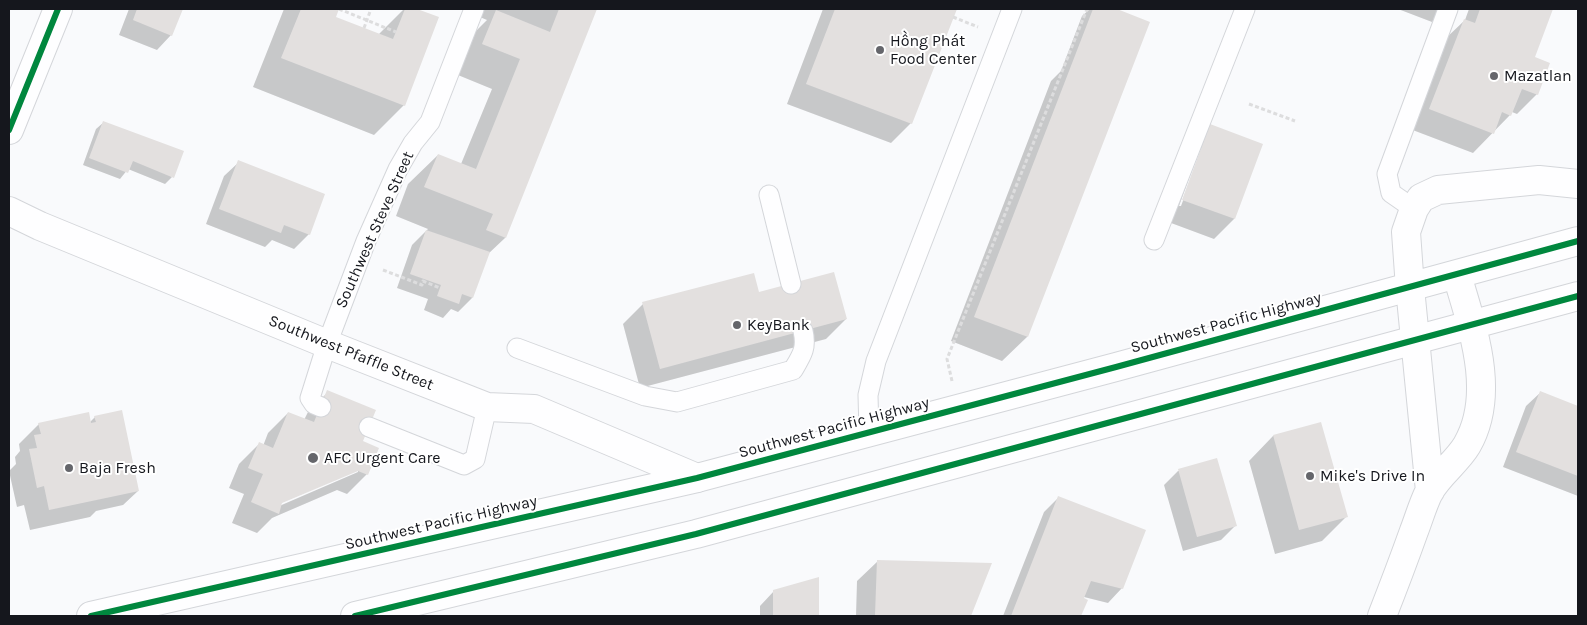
<!DOCTYPE html>
<html>
<head>
<meta charset="utf-8">
<style>
  body { margin:0 }
  #map { position:relative; width:1587px; height:625px; overflow:hidden; background:#f9fafc; font-family:Karla,sans-serif }
  canvas { display:block }
  .frame { position:absolute; inset:0; border:10px solid #15171d; pointer-events:none }
</style>
</head>
<body>
<div id="map">
<canvas width="1587" height="625"></canvas>
<div class="frame"></div>
</div>
<script>
const g = document.querySelector('canvas').getContext('2d');
g.lineJoin = 'round';
function fillPath(path, color) {
  g.fillStyle = color;
  g.fill(path, 'evenodd');
}
function trace(path, color, width, dash) {
  g.strokeStyle = color;
  g.lineWidth = width;
  g.lineCap = dash ? 'butt' : 'round';
  g.setLineDash(dash || []);
  g.stroke(path);
}
function drawText(font, color, halo, rows, align = 'center') {
  g.font = font + ' Karla,sans-serif';
  g.lineWidth = 4;
  g.setLineDash([]);
  g.textBaseline = 'middle';
  g.strokeStyle = halo;
  g.fillStyle = color;
  for (const [text, x, y, turn = 0] of rows) {
    g.save();
    g.translate(x, y);
    g.rotate((+turn || 0) * Math.PI / 180);
    g.textAlign = isNaN(turn) ? turn : align;
    if (halo) g.strokeText(text, 0, 0);
    g.fillText(text, 0, 0);
    g.restore();
  }
}
fillPath(new Path2D(`
  M129,9H181L171,35L157,50L119,35Z
  M284,9H338L334,18L378,35L404,9H414L438,18L404,105L374,135L253,87Z
  M478,9H596L505,238L487,255L472,298L458,312L451,309L443,318L424,310L428,299L397,288L412,245L428,229L396,216L408,184L438,155L461,164L492,89L453,73L466,41L487,20L475,15Z
  M823,9H955L911,123L891,143L787,104Z
  M1090,9H1114L1148,22L1027,337L1002,361L951,341L1051,81L1061,71L1082,16Z
  M1398,9H1445L1432,22Z
  M1469,9H1551L1533,57L1537,94L1517,114L1512,112L1510,115L1473,153L1410,129L1444,40L1465,20Z
  M104,122L172,177L165,184L128,169L120,179L83,165L96,129Z
  M1211,126L1261,144L1234,219L1214,239L1163,220L1191,146ZM1200,148H1203L1181,206H1179Z
  M239,162L309,234L294,249L272,240L265,247L206,224L224,176Z
  M758,294L846,319L826,339L640,388L623,324L643,304Z
  M328,392L362,442L367,474L347,494L337,490L272,518L257,533L232,523L244,494L229,488L239,464L259,444L263,446L268,433L288,413L304,420L308,412ZM358,470V472L277,507L276,505Z
  M1541,392L1578,407V496L1503,467L1526,406Z
  M95,417L138,491L123,505L96,511L90,517L30,530L24,505L17,507L9,471L16,464L15,457L20,451L19,444L39,424L90,422Z
  M1320,424L1346,517L1322,541L1275,554L1249,461L1273,436Z
  M1216,460L1236,525L1221,540L1183,551L1164,485L1178,471Z
  M1058,498L1122,588L1108,603L1080,596L1086,600L1080,616H1003L1044,512Z
  M878,561L991,564L970,616H856L857,581Z
  M818,579L817,616H760V606L774,591Z`), '#0003');
fillPath(new Path2D(`
  M137,9H183L172,36L133,20Z
  M301,9H339L336,17L393,39L405,9H417L439,17L405,106L281,58Z
  M559,9H597L506,238L486,230L493,214L424,187L438,154L476,169L520,59L482,44L496,10L550,32Z
  M835,9H957L912,124L806,84Z
  M1093,9H1117L1150,22L1028,337L974,317Z
  M1480,9H1553L1535,57L1550,63L1538,95L1522,89L1511,116L1502,112L1494,134L1429,109L1464,19L1475,23Z
  M103,121L184,151L174,178L133,161L128,173L89,158Z
  M1210,124L1263,144L1235,219L1182,200Z
  M238,160L325,194L310,235L284,225L281,233L219,209Z
  M426,230L490,252L473,298L462,294L459,304L437,296L441,285L410,274Z
  M834,272L847,319L660,369L642,302L754,273L759,292Z
  M327,390L376,410L363,441L379,448L368,475L358,471L282,503L279,514L251,502L263,474L248,468L259,442L273,448L288,412L314,422Z
  M1540,391L1578,406V476L1516,452Z
  M122,410L139,491L49,510L44,486L37,488L29,449L37,448L34,435L41,434L38,423L89,412L91,423L96,422L94,416Z
  M1321,422L1348,517L1299,530L1273,435Z
  M1217,458L1237,526L1197,537L1178,469Z
  M1058,496L1146,530L1123,589L1091,581L1084,598L1088,600L1081,616H1011Z
  M877,560L992,563L971,616H875Z
  M819,577V616H773V590Z`), '#e3e0df');
const lane = new Path2D(`
  M769,195L791,284
  M1414,209L1391,193L1387,174L1448,9
  M1154,240L1245,9
  M517,348L645,396L677,402L793,370C802,355 807,348 803,331
  M321,407L314,404L310,398L327,344L366,241L398,169L413,143L430,122L474,9
  M369,427L464,465L475,459L487,407
  M869,432L868,395L876,361L1012,9`);
const street = new Path2D(`
  M9,130L58,9
  M1410,288L1430,491
  M1382,616C1393,588 1404,559 1414,531C1419,518 1423,504 1429,492C1439,474 1457,462 1467,445C1497,393 1472,327 1457,275`);
const secondary = new Path2D(`
  M9,211L40,226L327,344L487,407L534,409L697,478`);
const highway = new Path2D(`
  M1410,288L1406,232L1414,209L1421,198L1438,190L1539,180L1578,184
  M91,616L697,478L1116,367L1578,241
  M355,616L696,534L1578,296`);
trace(lane, '#d4d6da', 21);
trace(street, '#d4d6da', 30);
trace(secondary, '#d4d6da', 30);
trace(highway, '#d4d6da', 30);
trace(new Path2D(`
  M339,9L396,32
  M953,17L978,27
  M364,28L371,9
  M1249,104L1295,121
  M383,270L422,285L423,281L440,288
  M952,381L947,359L1087,9`), '#ddddde', 3, [4, 2.5]);
trace(lane, '#fefeff', 19);
trace(street, '#fefeff', 28);
trace(secondary, '#fefeff', 28);
trace(highway, '#fefeff', 28);
trace(new Path2D(`
  M9,130L58,9
  M91,616L697,478L1116,367L1578,241
  M355,616L696,534L1578,296`), '#00873e', 6);
for (const [x, y, r, color] of [
  [880,50,5,"#65666b"],
  [1494,76,5,"#65666b"],
  [737,325,5,"#65666b"],
  [313,458,6,"#65666b"],
  [69,468,5,"#65666b"],
  [1310,476,5,"#65666b"]
]) {
  const dot = new Path2D();
  dot.arc(x, y, r, 0, 2 * Math.PI);
  g.fillStyle = color;
  g.fill(dot);
  trace(dot, '#fff', 2);
}
drawText('16px', '#15171d', '#fff', [
  ["Hồng Phát",890,41],
  ["Food Center",890,59],
  ["Mazatlan",1504,76],
  ["KeyBank",747,325],
  ["AFC Urgent Care",324,458],
  ["Baja Fresh",79,468],
  ["Mike's Drive In",1320,476]
], 'left');
drawText('16px', '#15171d', '#fff', [
  ["Southwest Steve Street",375,230,-66],
  ["Southwest Pacific Highway",1226,323,-15],
  ["Southwest Pfaffle Street",351,353,22],
  ["Southwest Pacific Highway",834,428,-15],
  ["Southwest Pacific Highway",441,523,-13]
]);
</script>
</body>
</html>
